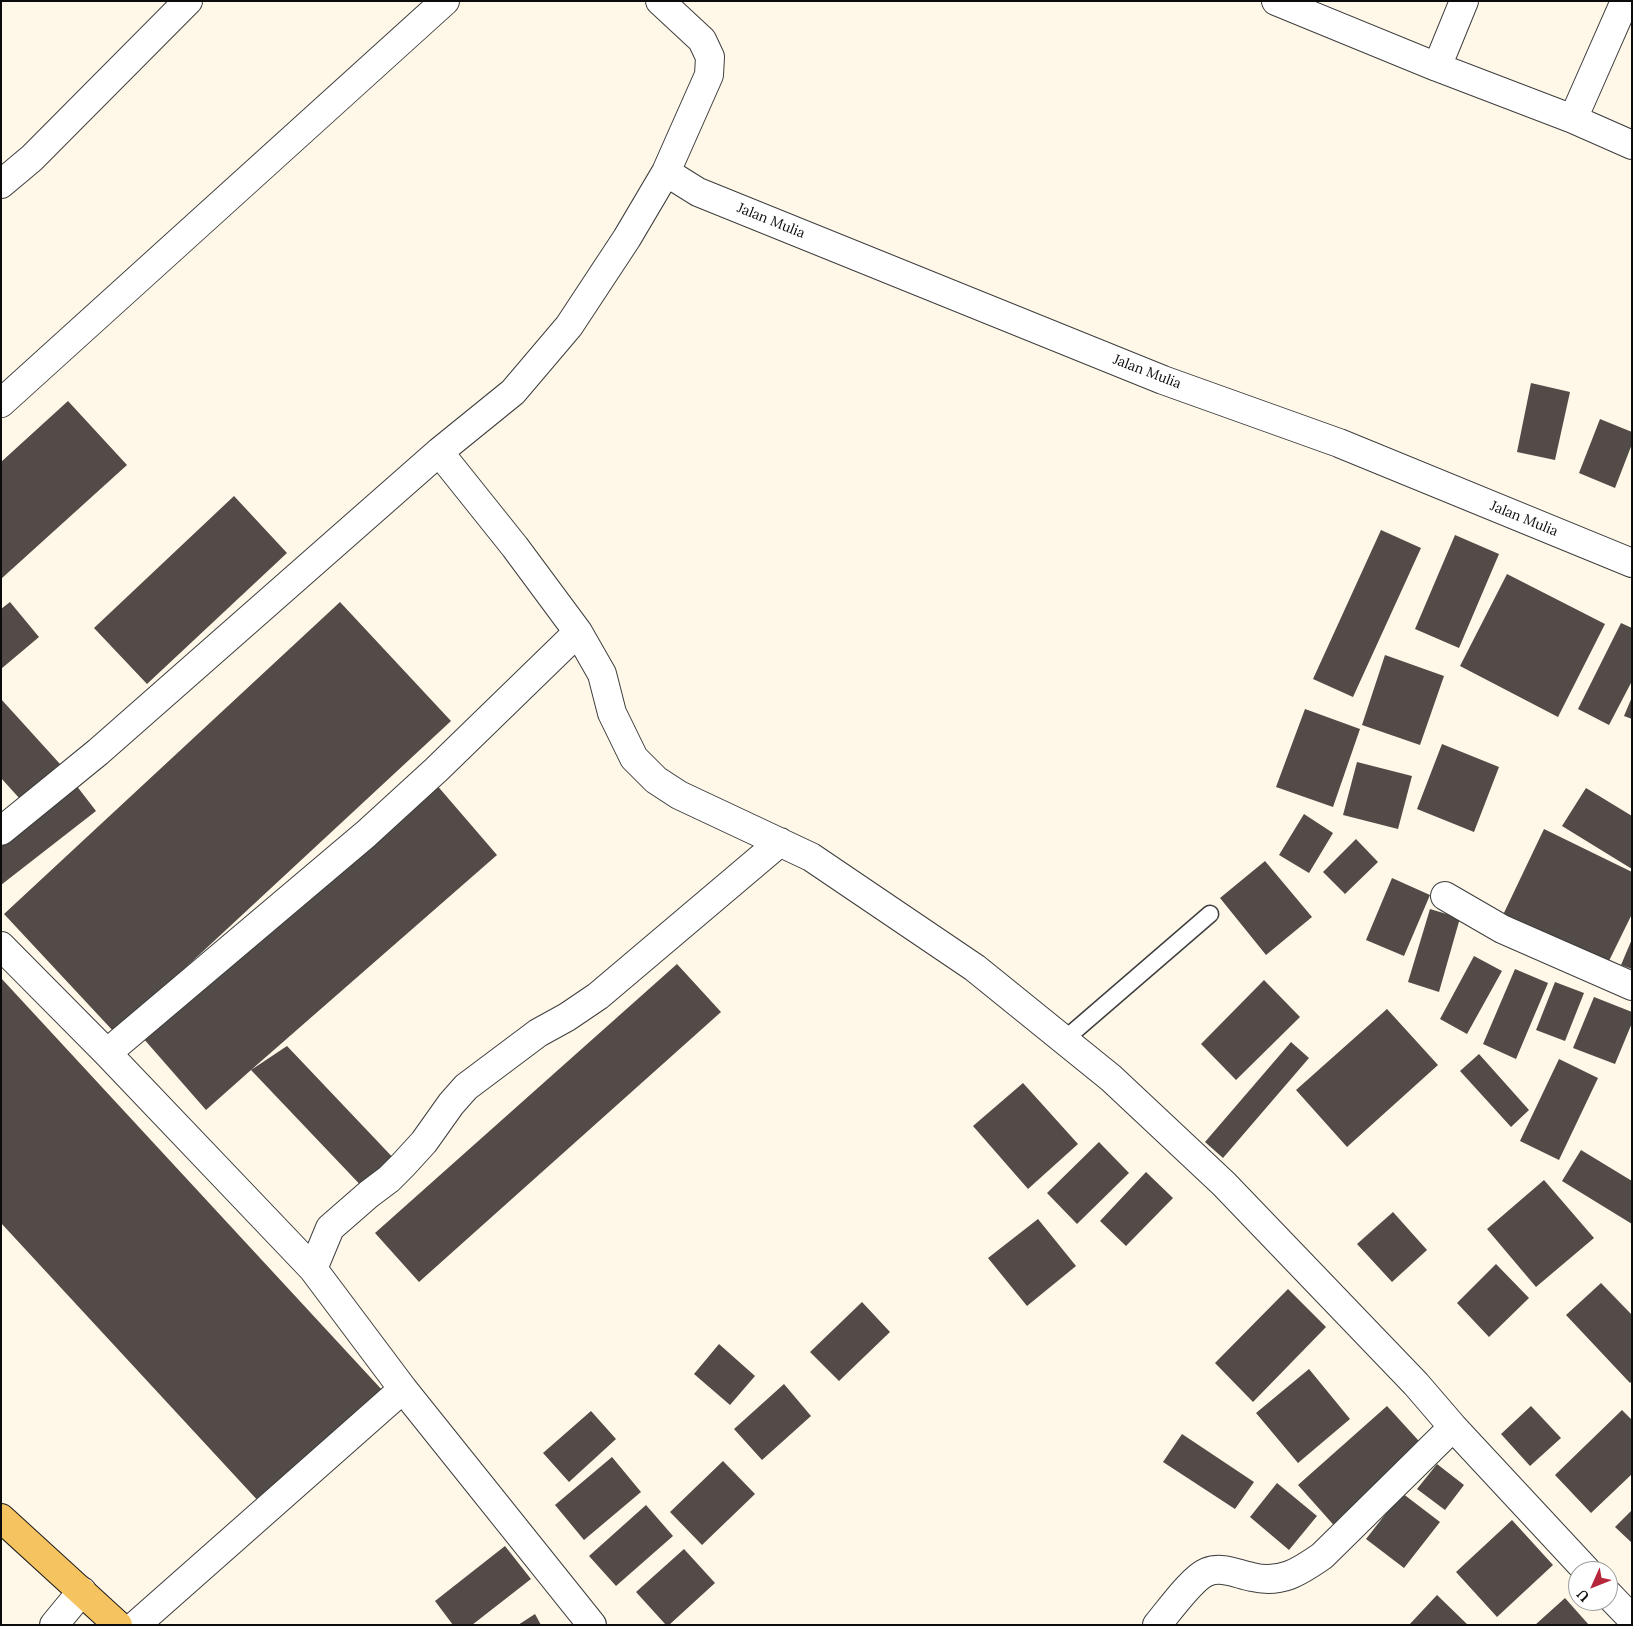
<!DOCTYPE html>
<html>
<head>
<meta charset="utf-8">
<style>
  body { margin:0 }
  #map { position:relative; width:1633px; height:1626px; overflow:hidden; background:#fff8e8; font-family:Lora,serif }
  canvas { display:block }
  .frame { position:absolute; inset:0; border:2px solid #0b0b0b; pointer-events:none }
  .north { position:absolute; left:1568px; top:1561px; width:50px; height:50px; box-sizing:border-box; background:#fff; border:1px solid #9d9d9d; border-radius:50%; rotate:226deg; font-size:14px; font-weight:700; line-height:20px; text-align:center; color:#0b0b0b }
  .north::after { content:''; display:block; margin:auto; width:18px; height:22px; background:#b6273b; clip-path:polygon(50% 0,100% 100%,50% 72%,0 100%) }
</style>
</head>
<body>
<div id="map">
<canvas width="1633" height="1626"></canvas>
<div class="frame"></div>
<div class="north">U</div>
</div>
<script>
const g = document.querySelector('canvas').getContext('2d');
g.lineJoin = 'round';
function fillPath(path, color) {
  g.fillStyle = color;
  g.fill(path, 'evenodd');
}
function trace(path, color, width, dash) {
  g.strokeStyle = color;
  g.lineWidth = width;
  g.lineCap = dash ? 'butt' : 'round';
  g.setLineDash(dash || []);
  g.stroke(path);
}
function drawText(font, color, halo, rows, align = 'center') {
  g.font = font + ' Lora,serif';
  g.lineWidth = 5;
  g.setLineDash([]);
  g.textBaseline = 'middle';
  g.strokeStyle = halo;
  g.fillStyle = color;
  for (const [text, x, y, turn = 0] of rows) {
    g.save();
    g.translate(x, y);
    g.rotate((+turn || 0) * Math.PI / 180);
    g.textAlign = isNaN(turn) ? turn : align;
    if (halo) g.strokeText(text, 0, 0);
    g.fillText(text, 0, 0);
    g.restore();
  }
}
fillPath(new Path2D(`
  M1531,383L1570,392L1555,460L1517,452Z
  M68,401L127,465L1,579V462Z
  M1600,419L1632,432V444L1615,488L1579,473Z
  M234,496L287,553L147,684L94,628Z
  M1381,530L1421,548L1353,697L1313,679Z
  M1455,535L1499,554L1459,648L1415,629Z
  M1507,574L1605,624L1558,717L1460,666Z
  M10,602L39,637L1,669V609Z
  M340,602L451,721L115,1033L4,914Z
  M1621,623L1632,628V681L1609,725L1578,709Z
  M1385,655L1444,676L1420,745L1362,725Z
  M1632,697V719L1624,716Z
  M1,699L60,764L20,799L1,778Z
  M1305,709L1360,729L1333,807L1276,787Z
  M1442,744L1499,767L1474,832L1417,809Z
  M1357,762L1412,776L1398,829L1343,815Z
  M435,783L497,855L251,1070L287,1046L399,1164L369,1194L251,1070L206,1110L143,1038Z
  M76,785L96,811L1,885V844Z
  M1586,788L1632,816V869L1562,826Z
  M1304,814L1333,833L1309,873L1279,855Z
  M1544,829L1632,872V914L1606,967L1502,917Z
  M1356,839L1378,862L1345,894L1323,872Z
  M1265,861L1312,917L1266,955L1220,898Z
  M1392,878L1430,895L1404,956L1366,940Z
  M1430,909L1460,918L1439,992L1408,982Z
  M1632,939V969L1621,965Z
  M1474,956L1502,971L1467,1034L1440,1019Z
  M677,964L721,1012L419,1282L375,1233Z
  M1515,969L1548,983L1516,1059L1483,1044Z
  M1,978L383,1391L261,1504L1,1223Z
  M1264,980L1300,1017L1236,1080L1201,1044Z
  M1555,982L1584,993L1565,1041L1536,1030Z
  M1594,997L1632,1012V1023L1615,1064L1573,1048Z
  M1387,1009L1438,1065L1347,1147L1296,1090Z
  M1291,1042L1309,1058L1223,1158L1205,1142Z
  M1479,1054L1529,1110L1511,1127L1460,1071Z
  M1559,1059L1598,1078L1559,1160L1520,1141Z
  M1023,1083L1078,1144L1028,1189L973,1126Z
  M1099,1142L1129,1173L1077,1224L1047,1193Z
  M1581,1150L1632,1181V1224L1562,1181Z
  M1146,1172L1173,1198L1126,1246L1100,1221Z
  M1544,1180L1594,1238L1536,1287L1487,1229Z
  M1393,1212L1427,1250L1392,1282L1357,1244Z
  M1038,1219L1076,1266L1027,1306L988,1258Z
  M1496,1264L1529,1298L1489,1337L1457,1303Z
  M1601,1283L1632,1315V1381L1630,1383L1566,1315Z
  M1288,1289L1326,1327L1253,1402L1215,1363Z
  M862,1302L890,1332L839,1381L810,1352Z
  M719,1344L755,1376L730,1405L694,1374Z
  M1309,1369L1350,1419L1298,1463L1256,1413Z
  M784,1384L811,1416L762,1460L734,1429Z
  M1387,1406L1428,1451L1339,1531L1298,1485Z
  M1531,1406L1561,1438L1530,1466L1501,1434Z
  M1622,1410L1632,1420V1474L1591,1513L1555,1475Z
  M591,1411L616,1439L569,1482L543,1453Z
  M1182,1434L1254,1482L1235,1509L1163,1462Z
  M612,1457L641,1492L584,1540L555,1505Z
  M723,1461L755,1494L702,1545L670,1512Z
  M1437,1464L1464,1485L1445,1510L1417,1489Z
  M1277,1483L1317,1516L1289,1550L1250,1517Z
  M1402,1493L1440,1522L1404,1568L1366,1539Z
  M646,1505L673,1536L616,1586L589,1556Z
  M1632,1510V1543L1615,1527Z
  M1512,1520L1553,1565L1497,1617L1456,1572Z
  M505,1546L531,1579L472,1625H453L435,1601Z
  M684,1549L715,1583L669,1625H666L636,1592Z
  M1437,1595L1468,1625H1409Z
  M1565,1598L1589,1625H1535Z
  M535,1614L541,1625H518Z`), '#534b47');
const lane = new Path2D(`
  M1064,1040L1210,914`);
const street = new Path2D(`
  M1276,1L1437,67L1573,119L1632,145
  M1437,67L1464,1
  M1573,119L1625,1
  M666,172L698,192L1163,380L1339,443L1632,563
  M1,184L32,158L188,1
  M1,403L445,1
  M439,452L515,547L578,632L602,674L612,713L634,758L656,780L679,795L811,857L975,968L1111,1078L1224,1184L1416,1384L1453,1427L1587,1571
  M1,831L98,752L439,452L513,392L569,326L627,238L666,172L709,75L710,57L702,40L660,1
  M1445,896L1502,929L1632,986
  M1,946L107,1053L313,1269L403,1389L592,1625
  M107,1053L366,834L436,770L578,632
  M313,1269L330,1228L369,1194L389,1179L403,1165L424,1142L451,1104L466,1087L538,1033L567,1017L598,996L780,842
  M1608,1594L1632,1619
  M54,1625L82,1591
  M136,1625L403,1389
  M1157,1625C1168,1612 1192,1578 1207,1572C1222,1566 1237,1574 1252,1577C1281,1584 1299,1572 1322,1556L1453,1427`);
const primary = new Path2D(`
  M1,1518L118,1625`);
trace(lane, '#3e3e3e', 19);
trace(street, '#3e3e3e', 30);
trace(primary, '#1c1c1c', 30);
trace(lane, '#fff', 16);
trace(street, '#fff', 28);
trace(primary, '#f6c361', 28);
drawText('14px', '#0b0b0b', '#fff', [
  ["Jalan Mulia",771,221,22],
  ["Jalan Mulia",1147,372,21],
  ["Jalan Mulia",1524,519,22]
]);
</script>
</body>
</html>
